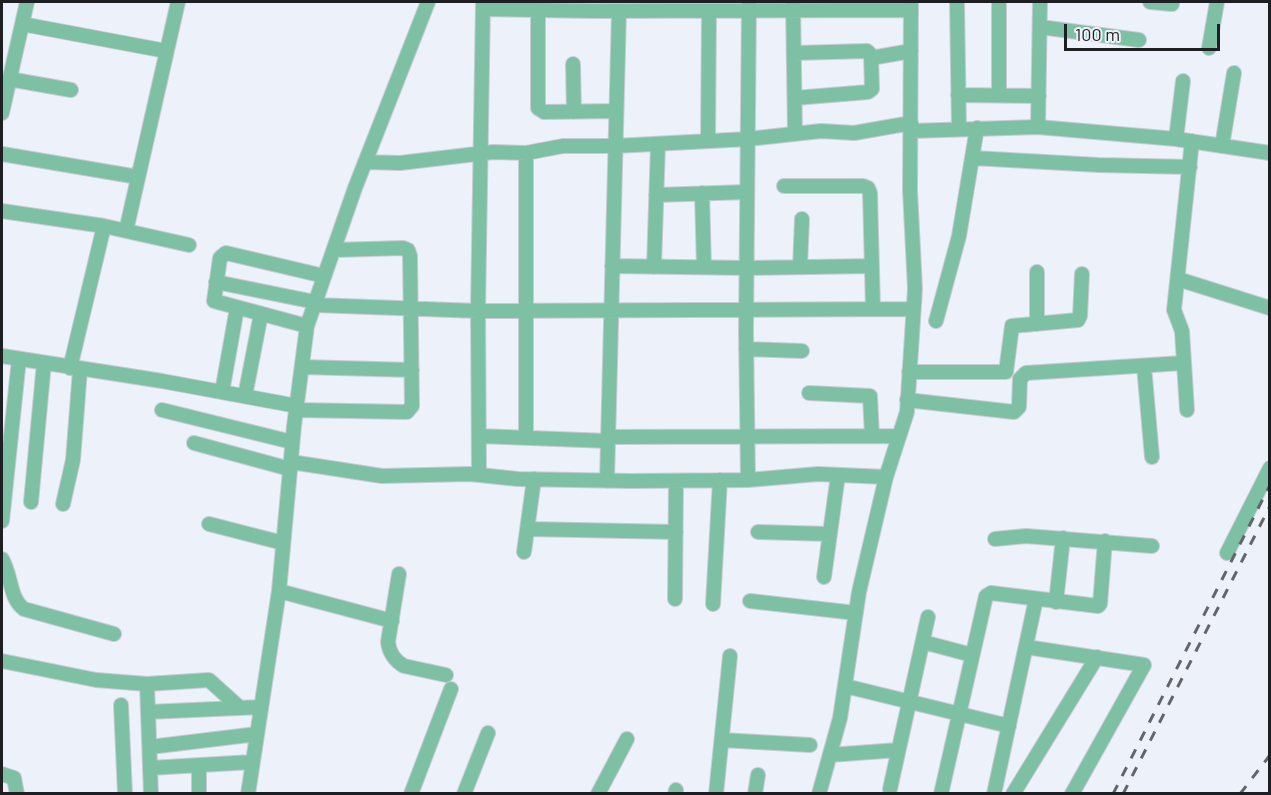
<!DOCTYPE html>
<html>
<head>
<meta charset="utf-8">
<style>
  body { margin:0 }
  #map { position:relative; width:1271px; height:795px; overflow:hidden; background:#ecf1fa; font-family:Barlow,sans-serif }
  canvas { display:block }
  .frame { position:absolute; inset:0; border:3px solid #1e1f23; pointer-events:none }
  .scale { position:absolute; left:1064px; top:24px; width:156px; height:27px; box-sizing:border-box; border:3px solid #1e1f23; border-top:0; padding-left:8px; font-size:18px; line-height:21px; white-space:nowrap; color:#1e1f23; -webkit-text-stroke:4px #ecf1fa; paint-order:stroke }
</style>
</head>
<body>
<div id="map">
<canvas width="1271" height="795"></canvas>
<div class="frame"></div>
<div class="scale">100 m</div>
</div>
<script>
const g = document.querySelector('canvas').getContext('2d');
g.lineJoin = 'round';
function trace(path, color, width, dash) {
  g.strokeStyle = color;
  g.lineWidth = width;
  g.lineCap = dash ? 'butt' : 'round';
  g.setLineDash(dash || []);
  g.stroke(path);
}
const minor = new Path2D(`
  M957,2L959,129
  M1150,2L1172,4
  M793,4L795,133
  M483,9L591,11L911,10
  M538,10V108L544,112L616,111
  M22,24L166,51
  M1040,27L1139,40
  M1209,48L1217,2
  M794,53L867,51L871,55L872,89L868,92L795,98
  M871,58L911,51
  M573,64L574,112
  M9,79L71,90
  M958,95L1039,96
  M999,95V2
  M2,113L27,2
  M1038,127L1040,2
  M911,131L1038,127L1176,139L1270,153
  M1176,139L1183,81
  M708,141L709,11
  M1222,146L1234,73
  M526,153V438
  M2,154L138,177
  M973,158L1099,165L1190,167
  M365,162L400,163L493,152L526,153L563,146H615L748,139L821,131L854,133L911,123
  M784,186H863L868,188L870,193L873,309
  M702,193L704,267
  M656,195L747,192
  M2,211L104,226L189,245
  M126,231L178,2
  M612,266L747,268L872,266
  M654,267L658,144
  M800,267L802,219
  M1037,272V324
  M1178,279L1270,308
  M216,282L315,302
  M315,305L478,311L913,309
  M936,321L959,236L977,128
  M307,326L214,301L220,258L226,253L324,276
  M746,349L802,351
  M2,356L162,381L297,406
  M1144,366L1152,457
  M302,367L412,370
  M70,368L104,226
  M909,372H1006L1012,326L1078,320L1080,316L1082,274
  M222,392L237,308
  M809,393L870,396L872,436
  M245,396L261,314
  M907,400L1014,412L1019,407L1020,379L1026,373L1183,363
  M162,410L292,442
  M296,410L407,412L412,406L410,256L408,250L403,248L334,250
  M1187,410L1182,331L1174,310L1192,141
  M479,436L608,441
  M608,437L899,436
  M194,443L290,469
  M291,462L382,476L470,474L518,479L631,481L748,480L746,331L749,2
  M479,475L478,310L483,2
  M886,477L907,412L915,289L910,190L911,2
  M748,480L818,474L886,477L859,592L840,718L819,794
  M607,481L619,11
  M31,502L44,363
  M63,504L73,460L80,370
  M2,521L19,359
  M209,524L283,543
  M528,529L676,532
  M758,532L830,534
  M995,539L1026,536L1152,546
  M524,552L534,479
  M1227,553L1270,468
  M2,559C12,576 9,598 24,609L114,634
  M399,574L388,642C389,652 395,661 404,666L446,675
  M824,577L838,475
  M279,591L392,621
  M675,599L676,481
  M750,601L856,613
  M1056,602L1063,538
  M713,604L720,480
  M923,642L972,655
  M1026,647L1144,665L1072,794
  M2,661L96,680L147,684L209,680L240,708
  M147,684L151,794
  M845,686L1009,726
  M121,705L125,794
  M148,712L261,707
  M722,740L810,745
  M150,747L257,734
  M830,755L898,750
  M150,768L252,762
  M2,774L14,778L17,794
  M890,789L928,617
  M199,794V765
  M248,794L279,591L294,426L307,326L355,188L428,2
  M411,794L451,689
  M464,794L488,733
  M598,794L627,739
  M675,794L676,790
  M716,794L730,656
  M755,794L758,775
  M941,794L986,596L991,593L1098,606L1100,604L1105,541
  M994,794L1036,599
  M1013,794L1097,657`);
trace(minor, '#c7cbd3', 16);
trace(minor, '#7dc0a3', 14);
trace(new Path2D(`
  M1113,794L1270,485
  M1123,794L1270,506
  M1240,794L1270,755`), '#63656b', 3, [10, 10]);
</script>
</body>
</html>
